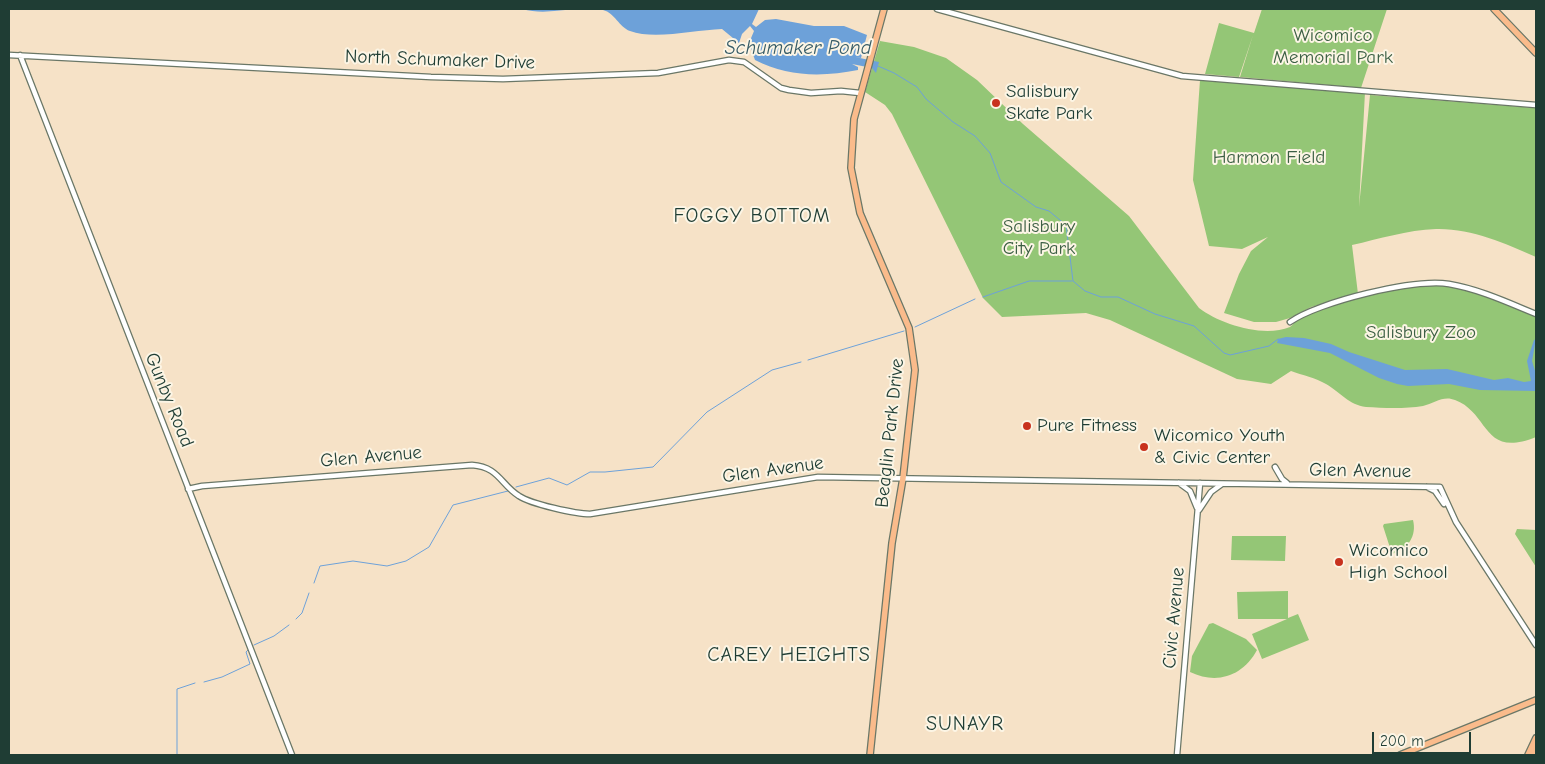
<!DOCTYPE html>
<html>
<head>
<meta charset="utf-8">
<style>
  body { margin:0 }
  #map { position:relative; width:1545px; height:764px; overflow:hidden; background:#f6e2c7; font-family:"Comic Neue",sans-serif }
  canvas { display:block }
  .frame { position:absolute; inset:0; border:10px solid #1f3d34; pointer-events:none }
  .scale { position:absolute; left:1372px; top:732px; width:99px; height:22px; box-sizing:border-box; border:2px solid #1f3d34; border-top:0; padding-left:6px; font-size:15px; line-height:18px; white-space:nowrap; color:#1f3d34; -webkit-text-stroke:4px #fcf5e5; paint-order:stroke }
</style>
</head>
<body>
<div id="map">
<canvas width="1545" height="764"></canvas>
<div class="frame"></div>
<div class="scale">200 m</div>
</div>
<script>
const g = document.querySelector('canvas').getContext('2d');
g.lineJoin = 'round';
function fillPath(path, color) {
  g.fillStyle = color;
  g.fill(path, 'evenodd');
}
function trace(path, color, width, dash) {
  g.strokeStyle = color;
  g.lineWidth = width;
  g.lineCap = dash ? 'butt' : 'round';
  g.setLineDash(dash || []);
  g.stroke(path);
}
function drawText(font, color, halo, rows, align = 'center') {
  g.font = font + ' "Comic Neue",sans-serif';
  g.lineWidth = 4;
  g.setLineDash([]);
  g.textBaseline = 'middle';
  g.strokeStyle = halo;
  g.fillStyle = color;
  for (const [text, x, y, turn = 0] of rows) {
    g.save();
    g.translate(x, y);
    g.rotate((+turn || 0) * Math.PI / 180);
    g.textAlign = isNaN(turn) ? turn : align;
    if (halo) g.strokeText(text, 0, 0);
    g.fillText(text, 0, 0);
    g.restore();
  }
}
fillPath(new Path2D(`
  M1262,9H1387L1361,88L1240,77L1253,35L1239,77L1205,74L1219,23L1254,33Z
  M880,41L914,47L946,58L977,80L1023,124L1129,216L1199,308C1220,324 1263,338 1290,327C1293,325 1295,321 1298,319C1305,314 1315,310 1323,308C1354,298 1390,287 1423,285C1463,283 1500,302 1536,317V437C1482,459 1490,413 1455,400C1444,395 1434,403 1423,406C1405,409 1383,408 1366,407C1349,405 1340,392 1326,384C1316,378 1302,375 1291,371L1271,384L1237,379L1110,320L1086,313L1002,317L983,298L892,114L885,105L865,92Z
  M1200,80L1365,92L1359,207L1370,95L1536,108V257C1505,243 1470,228 1436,229C1407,230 1379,239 1352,245L1358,294L1311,307L1290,318L1276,322H1254L1224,313L1239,274L1251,251L1268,237L1242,249L1209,246L1193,180Z
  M1413,520C1417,536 1408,549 1392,554L1383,526L1384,524Z
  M1517,529L1536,530V567L1515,534Z
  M1232,536H1286L1285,561L1231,560Z
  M1288,591V618L1298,614L1309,640L1262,659L1252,634L1287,619H1238L1237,592Z
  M1213,623L1246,639L1257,650C1243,676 1217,685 1190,672L1192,656L1209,624Z`), '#94c676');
fillPath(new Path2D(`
  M522,9H759L752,24L756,27L765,20L776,19L814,26H844L867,35L861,58L855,57L879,62L876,73L872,68L852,64L858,67V70C823,77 787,77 755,60L749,43L754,31L750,26L742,34L739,43L722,29C695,30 654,40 630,31C619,27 615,13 603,10C577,4 550,17 522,9Z
  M1286,337L1304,338L1331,344L1349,352L1405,370L1447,369L1494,380L1508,378L1524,382L1531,381L1527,361L1534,340L1536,339L1532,361L1536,374V391L1480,390L1449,384L1408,386L1397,384L1379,378L1330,353L1277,343L1278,339Z`), '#6da1d9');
trace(new Path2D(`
  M878,66L894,73L917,87L926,99L953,122L975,136L990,153L1001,182L1036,207L1049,211L1066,225L1073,281L1085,291L1101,297H1118L1155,314L1194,326L1224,353L1230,355L1269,346L1278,339
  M983,297L1029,281H1072
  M915,327L975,299
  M808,360L904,331
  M516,487L549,478L567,485L590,472H605L653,467L707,412L772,370L801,362
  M314,583L320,566L353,561L387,566L406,561L429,547L453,505L508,491
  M296,619L302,613L309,593
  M254,645L274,636L289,625
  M204,682L222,677L250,664L246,652L248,650
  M177,755V689L195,683`), '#6da1d9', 1);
const minor = new Path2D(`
  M937,9L1182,76L1536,105
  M9,55L431,77L503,79L658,73L729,60L744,62L781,88L789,90L811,93L841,91L860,93
  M20,55L292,755
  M1290,322C1318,302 1415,278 1449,284C1479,289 1509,303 1536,314
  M1275,467L1282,479L1287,483
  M1179,483L1190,491L1197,508
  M1427,487L1435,491L1444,504
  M188,489L202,486L472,465C499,467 500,484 519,496C531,504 576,514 590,514L818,477L1440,487L1456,522L1536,645
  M1199,510L1211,492L1222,484
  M1177,755L1200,483`);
const major = new Path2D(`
  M1494,9L1536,53
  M870,755L892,543L903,478L915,370L909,328L860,213L851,168L854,119L884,9
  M1400,755L1536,700
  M1528,755L1536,738
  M1533,755L1536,748`);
trace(minor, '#6a7767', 7);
trace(major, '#6a7767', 8);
trace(minor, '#fff', 4.5);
trace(major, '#fabb8b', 5.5);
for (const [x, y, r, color] of [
  [996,103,5,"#c8321e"],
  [1027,426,5,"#c8321e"],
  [1144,447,5,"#c8321e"],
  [1339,562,5,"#c8321e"]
]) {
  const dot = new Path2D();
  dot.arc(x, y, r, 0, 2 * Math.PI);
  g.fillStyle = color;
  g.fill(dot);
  trace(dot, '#fcf5e5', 2);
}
drawText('19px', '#3c5f44', '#fcf5e5', [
  ["Wicomico",1333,36],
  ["Memorial Park",1333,58],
  ["Harmon Field",1269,158],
  ["Salisbury",1039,227],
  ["City Park",1039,249],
  ["Salisbury Zoo",1421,333]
]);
drawText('19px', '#1f3d34', '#fcf5e5', [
  ["North Schumaker Drive",440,60,2],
  ["Gunby Road",169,400,68],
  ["Beaglin Park Drive",890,433,-84],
  ["Glen Avenue",371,457,-5],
  ["Glen Avenue",773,470,-8],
  ["Glen Avenue",1360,471,1],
  ["Civic Avenue",1174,618,-85]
]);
drawText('19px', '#1f3d34', '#fcf5e5', [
  ["Salisbury",1006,92],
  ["Skate Park",1006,114],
  ["Pure Fitness",1037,426],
  ["Wicomico Youth",1154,436],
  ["& Civic Center",1154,458],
  ["Wicomico",1349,551],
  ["High School",1349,573]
], 'left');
drawText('italic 20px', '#365b66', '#fcf5e5', [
  ["Schumaker Pond",798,48]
]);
g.letterSpacing = '1px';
drawText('20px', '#1f3d34', '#fcf5e5', [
  ["FOGGY BOTTOM",752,216],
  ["CAREY HEIGHTS",789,655],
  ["SUNAYR",965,724]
]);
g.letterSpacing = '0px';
</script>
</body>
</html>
